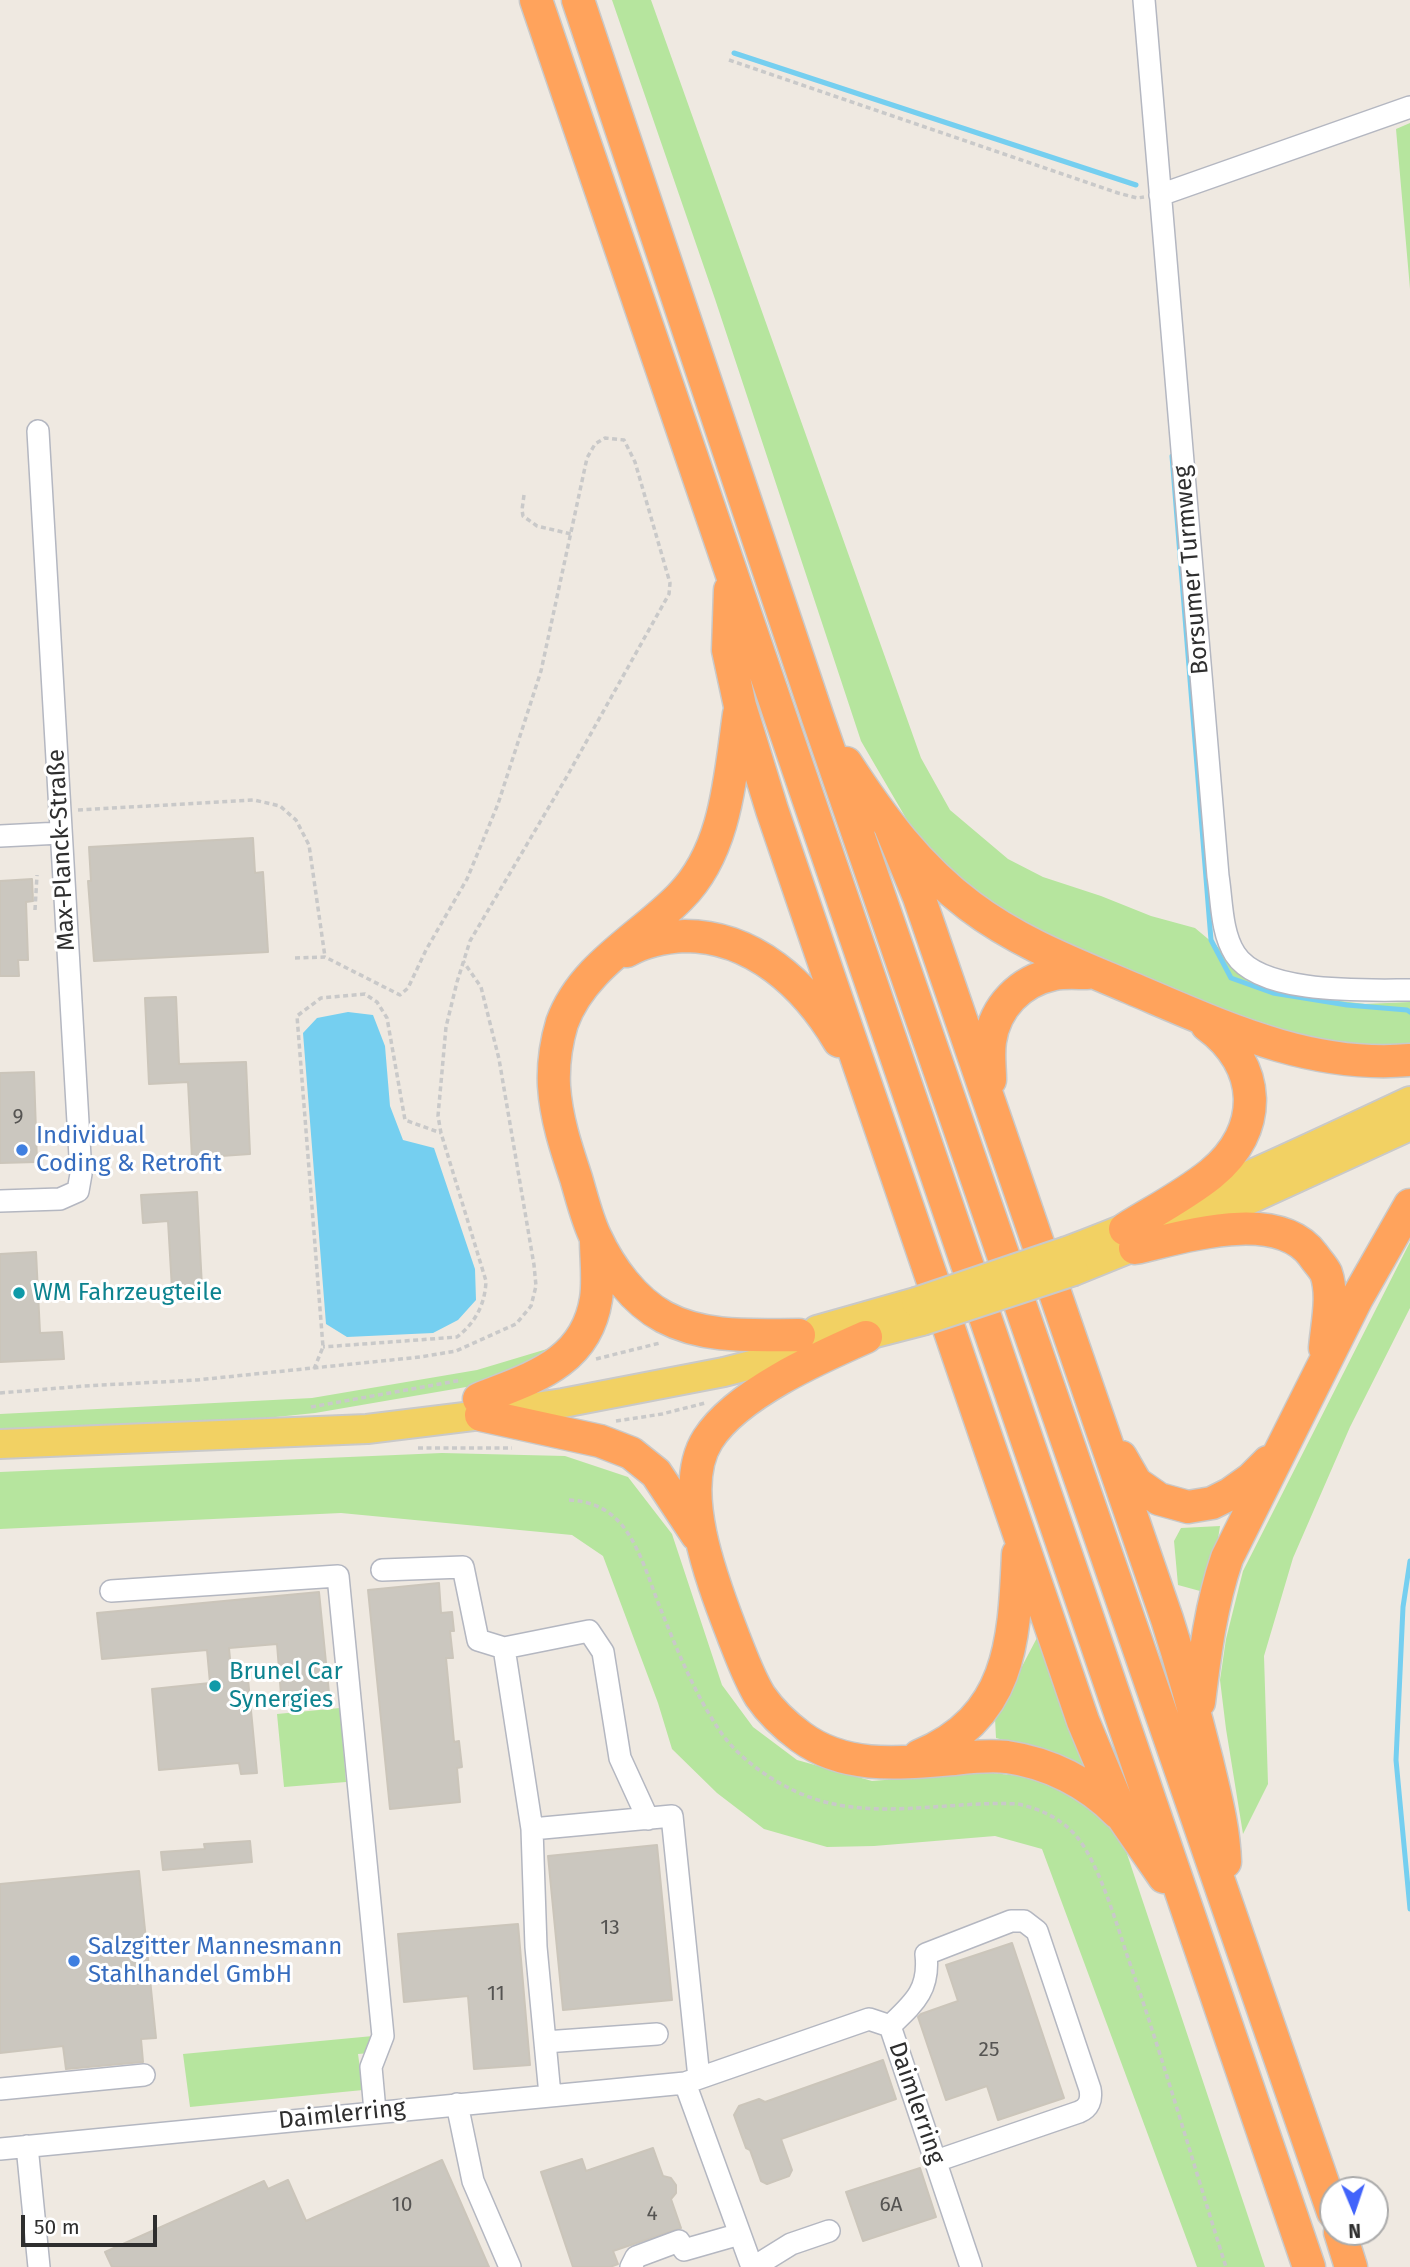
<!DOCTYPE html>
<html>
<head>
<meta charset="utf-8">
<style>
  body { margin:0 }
  #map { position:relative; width:1410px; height:2267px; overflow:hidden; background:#efe9e1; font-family:"Fira Sans",sans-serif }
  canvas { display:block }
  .north { position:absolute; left:1319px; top:2176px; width:70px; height:70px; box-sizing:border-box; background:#fff; border:2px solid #ababab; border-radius:50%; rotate:178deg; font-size:19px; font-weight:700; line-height:28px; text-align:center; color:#2e2e2e }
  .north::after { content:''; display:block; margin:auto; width:24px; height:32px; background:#4264fb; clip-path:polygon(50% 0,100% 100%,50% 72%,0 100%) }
  .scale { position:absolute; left:21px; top:2215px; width:136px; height:32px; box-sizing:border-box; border:4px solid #2e2e2e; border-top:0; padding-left:9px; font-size:21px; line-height:24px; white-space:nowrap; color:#2e2e2e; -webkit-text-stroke:5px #fff; paint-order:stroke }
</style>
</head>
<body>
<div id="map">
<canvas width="1410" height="2267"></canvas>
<div class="north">N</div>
<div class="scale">50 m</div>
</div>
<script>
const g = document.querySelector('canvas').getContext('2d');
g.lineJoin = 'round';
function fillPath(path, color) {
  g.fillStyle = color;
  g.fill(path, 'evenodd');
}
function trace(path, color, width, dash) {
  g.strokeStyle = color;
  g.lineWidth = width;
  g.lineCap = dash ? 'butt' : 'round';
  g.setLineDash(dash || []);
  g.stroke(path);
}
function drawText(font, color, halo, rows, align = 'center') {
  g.font = font + ' "Fira Sans",sans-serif';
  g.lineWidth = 6;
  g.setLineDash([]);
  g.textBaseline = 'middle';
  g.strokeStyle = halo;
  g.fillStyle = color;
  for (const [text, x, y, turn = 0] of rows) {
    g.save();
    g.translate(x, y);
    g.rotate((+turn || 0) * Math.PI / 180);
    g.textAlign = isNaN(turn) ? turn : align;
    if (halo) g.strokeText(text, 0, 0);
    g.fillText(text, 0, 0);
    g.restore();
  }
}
fillPath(new Path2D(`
  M612,0H651L921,758L950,810L1008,859L1043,877L1101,896L1151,916L1195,928L1273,993L1365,1004L1410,1002V1050L1328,1047L1232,1018L1094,959L1011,916L961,880L914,832L861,741L715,299Z
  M1410,123V289L1396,129Z
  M1410,1242V1308L1350,1427L1293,1558L1264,1656L1268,1784L1243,1834L1226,1729L1220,1680L1226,1639L1243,1571Z
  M547,1349L556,1354L501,1381L315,1413L198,1425L0,1434V1414L312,1398L477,1370Z
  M442,1453L565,1456L628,1477L672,1534L722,1685L753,1727L797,1760L872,1781L985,1772L1036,1778L1078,1794L1120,1833L1265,2267H1197L1042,1849L995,1836L874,1846L827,1847L764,1829L717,1793L672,1749L658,1703L603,1556L572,1535L341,1513L0,1529V1472Z
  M1220,1526L1215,1559L1200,1591L1178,1585L1174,1541L1181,1528Z
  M1040,1632L1096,1784L1030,1747L996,1738L995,1718Z
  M340,1708L346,1782L284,1787L277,1714Z
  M373,2036L370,2053L358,2054L363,2090L190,2107L183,2054Z`), '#b6e59e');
fillPath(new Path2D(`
  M348,1012L373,1015L385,1046L390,1106L403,1140L434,1148L475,1269L476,1300L458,1320L433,1333L347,1337L326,1324L303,1033L317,1018Z`), '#75cff0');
trace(new Path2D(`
  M734,53L1136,185
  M1172,456L1211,940L1231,978L1273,993L1347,1005L1407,1010L1410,1012
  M1410,1561L1403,1607L1396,1760L1410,1909`), '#75cff0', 5);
const building = new Path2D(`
  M253,838L255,873L263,872L268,952L94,961L88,881H91L89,847Z
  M32,879L33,901L26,902L28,960H18L19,976H0V881Z
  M176,997L179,1064L246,1062L250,1154L192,1158L188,1082L149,1084L145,998Z
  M34,1072L37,1162L0,1163V1073Z
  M197,1192L202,1287L172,1289L168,1221L143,1223L141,1195Z
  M36,1252L40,1333L62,1332L64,1359L0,1362V1254Z
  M439,1583L441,1613L452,1612L454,1631H450L453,1658H446L454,1742L459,1741L462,1767L457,1768L460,1802L390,1809L368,1590Z
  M319,1592L330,1703L282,1707L277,1644L229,1648L232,1681L248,1679L257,1773L241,1774L239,1763L159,1770L152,1689L210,1683L207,1650L102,1659L97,1613Z
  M250,1841L252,1862L163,1870L161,1852L205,1849L204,1844Z
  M657,1845L672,2000L563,2010L548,1856Z
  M139,1871L156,2038L141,2039L143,2062L66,2069L63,2046L0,2053V1884Z
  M518,1924L530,2065L474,2069L468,1996L404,2002L398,1934Z
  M1012,1943L1064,2098L998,2120L987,2086L946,2100L918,2017L921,2014L958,2001L946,1965Z
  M883,2060L896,2099L781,2139L792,2170L789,2176L767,2184L761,2181L750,2150L746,2148L734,2115L739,2106L759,2099L765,2102Z
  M653,2148L663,2176L671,2178L676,2185V2193L671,2199L681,2228L613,2251L618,2264L610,2267H573L541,2172L582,2159L586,2171Z
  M442,2160L489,2267H112L105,2252L264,2181L268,2189L288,2180L306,2221Z
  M920,2168L936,2217L863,2241L846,2192Z`);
fillPath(building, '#cbc7bf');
trace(building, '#cbc5ba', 2);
const minor = new Path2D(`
  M1144,0L1218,876C1222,901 1221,932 1235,954C1261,995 1367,990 1410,990
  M1160,195L1410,107
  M0,836L61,833
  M0,1201L60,1199L78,1191L81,1174L38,431
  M382,1570L463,1567L478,1640L504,1648
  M111,1591L338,1576L383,2036L371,2067L375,2111
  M532,1829L504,1648L589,1631L603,1652L620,1758L648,1819
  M890,2026C914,2003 930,1990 926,1954L1011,1921H1024L1037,1931L1090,2089C1092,2100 1089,2108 1079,2112L936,2161
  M545,2042L657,2034
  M685,2083L752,2267
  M0,2089L144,2075
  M550,2095L536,1947L532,1829L672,1816L699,2078
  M457,2104L473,2181L510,2267
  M27,2146L39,2267
  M0,2149L685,2083L869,2019L890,2026L971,2267
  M631,2267L636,2257L679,2241L684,2250L740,2234
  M754,2267L791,2244L829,2231`);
const major = new Path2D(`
  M1067,1251C1184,1207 1297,1154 1410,1101
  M1074,1271L1242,1203L1410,1126
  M817,1330L916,1302
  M0,1444L367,1429L481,1415L563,1403L724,1372L922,1321`);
const highway = new Path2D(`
  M536,0L1309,2267
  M578,0L818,718L1333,2212
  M730,590L728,650L740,706L772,810L1083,1721L1124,1819L1164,1877
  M739,714C730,776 727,850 680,897C641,937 582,967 562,1023C556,1043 553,1065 554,1086C556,1118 566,1148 576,1178C582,1198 587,1220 596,1238C610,1268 634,1301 664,1317C705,1339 754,1335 799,1335
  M846,763C881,817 918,867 970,906C1019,943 1075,964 1131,988C1221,1026 1310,1069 1410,1060
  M891,829L919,897L1167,1619C1182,1666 1195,1713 1207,1761C1215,1795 1224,1827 1225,1862
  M627,951C644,941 665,937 685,936C753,936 806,985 839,1041
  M990,1080C990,1068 988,1054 990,1041C995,1007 1020,981 1054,974C1064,972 1077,973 1087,973
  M1125,1229C1154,1211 1185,1195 1211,1174C1265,1130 1262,1065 1207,1025
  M1135,1248C1184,1237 1277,1207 1313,1255C1317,1261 1323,1267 1326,1273C1334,1296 1327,1324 1325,1348
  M866,1337C818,1358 737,1394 708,1439C675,1490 715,1588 734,1638C742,1658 749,1678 760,1696C771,1712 786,1726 801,1737C846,1770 902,1763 954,1759C972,1757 989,1755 1007,1757C1049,1763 1089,1783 1118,1813
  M479,1399C531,1378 586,1364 596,1299C599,1280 596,1259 596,1239
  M481,1415L600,1441L631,1453L656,1473L697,1535
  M1121,1457L1136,1483L1159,1499L1188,1507L1212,1503L1230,1494L1251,1479L1268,1462
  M1199,1702C1205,1653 1211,1605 1227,1558L1357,1298L1410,1205
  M919,1756C1012,1717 1014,1641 1018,1554
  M1340,2232L1351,2267`);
trace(minor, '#b4b7c1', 24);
trace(major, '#c9c9c9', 32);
trace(highway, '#c9c9c9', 35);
trace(new Path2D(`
  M729,60L1118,193L1137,198L1144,197
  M524,495L522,510L523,516L537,526L571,534
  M78,810L254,800L280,806L296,820L309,845L325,957
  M35,910L37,875
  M295,958L325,957L400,995L408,988L426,950L467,879L498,804L541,671L587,458L595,444L605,438L624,440L635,462L670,583L669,594L566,778L470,941L457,982L446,1027L438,1116L441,1133L486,1281C485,1304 476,1322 457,1337L323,1347
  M596,1359L660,1343
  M314,1369L323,1347L297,1016L321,998L365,994L377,1002L387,1018L405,1120L441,1133
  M0,1393L84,1386L197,1380L420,1357L456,1351L516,1324L531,1306L536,1286L534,1265L499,1059L481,987L463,961
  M311,1407L462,1380
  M616,1421L662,1414L705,1403
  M418,1448H512
  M569,1500C590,1501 607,1508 621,1524C640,1546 650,1583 661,1610C678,1652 696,1697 722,1734C740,1759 769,1779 797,1792C867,1824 945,1800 1018,1804C1041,1809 1062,1819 1077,1837C1099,1864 1116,1922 1127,1955C1163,2058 1193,2163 1226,2267`), '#c9c9c9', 3.5, [5, 3.5]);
trace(minor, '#fff', 21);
trace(major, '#f2d163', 28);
trace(highway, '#ffa35c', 32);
const majorBridge = new Path2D(`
  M916,1302L1067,1251
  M922,1321L1074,1271`);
trace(majorBridge, '#c9c9c9', 32, []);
trace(majorBridge, '#f2d163', 28);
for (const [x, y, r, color] of [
  [22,1150,7,"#3f7fe0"],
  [19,1293,7,"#0f9aa8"],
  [215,1686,7,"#0f9aa8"],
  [74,1961,7,"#3f7fe0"]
]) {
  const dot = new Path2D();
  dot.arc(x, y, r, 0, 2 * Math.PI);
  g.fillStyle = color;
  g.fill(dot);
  trace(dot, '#fff', 2.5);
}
drawText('21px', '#555452', null, [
  ["9",18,1117],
  ["13",610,1928],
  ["11",496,1994],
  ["25",989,2050],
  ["10",402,2205],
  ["6A",891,2205],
  ["4",652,2214]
]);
drawText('24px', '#2e2e2e', '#fff', [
  ["Borsumer Turmweg",1192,570,-95],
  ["Max-Planck-Straße",62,850,-93],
  ["Daimlerring",916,2103,71],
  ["Daimlerring",342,2115,-6]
]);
drawText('24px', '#366cbe', '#fff', [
  ["Individual",36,1136],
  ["Coding & Retrofit",36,1164],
  ["Salzgitter Mannesmann",88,1947],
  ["Stahlhandel GmbH",88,1975]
], 'left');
drawText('24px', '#0d838f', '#fff', [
  ["WM Fahrzeugteile",33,1293],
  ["Brunel Car",229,1672],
  ["Synergies",229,1700]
], 'left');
</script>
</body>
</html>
